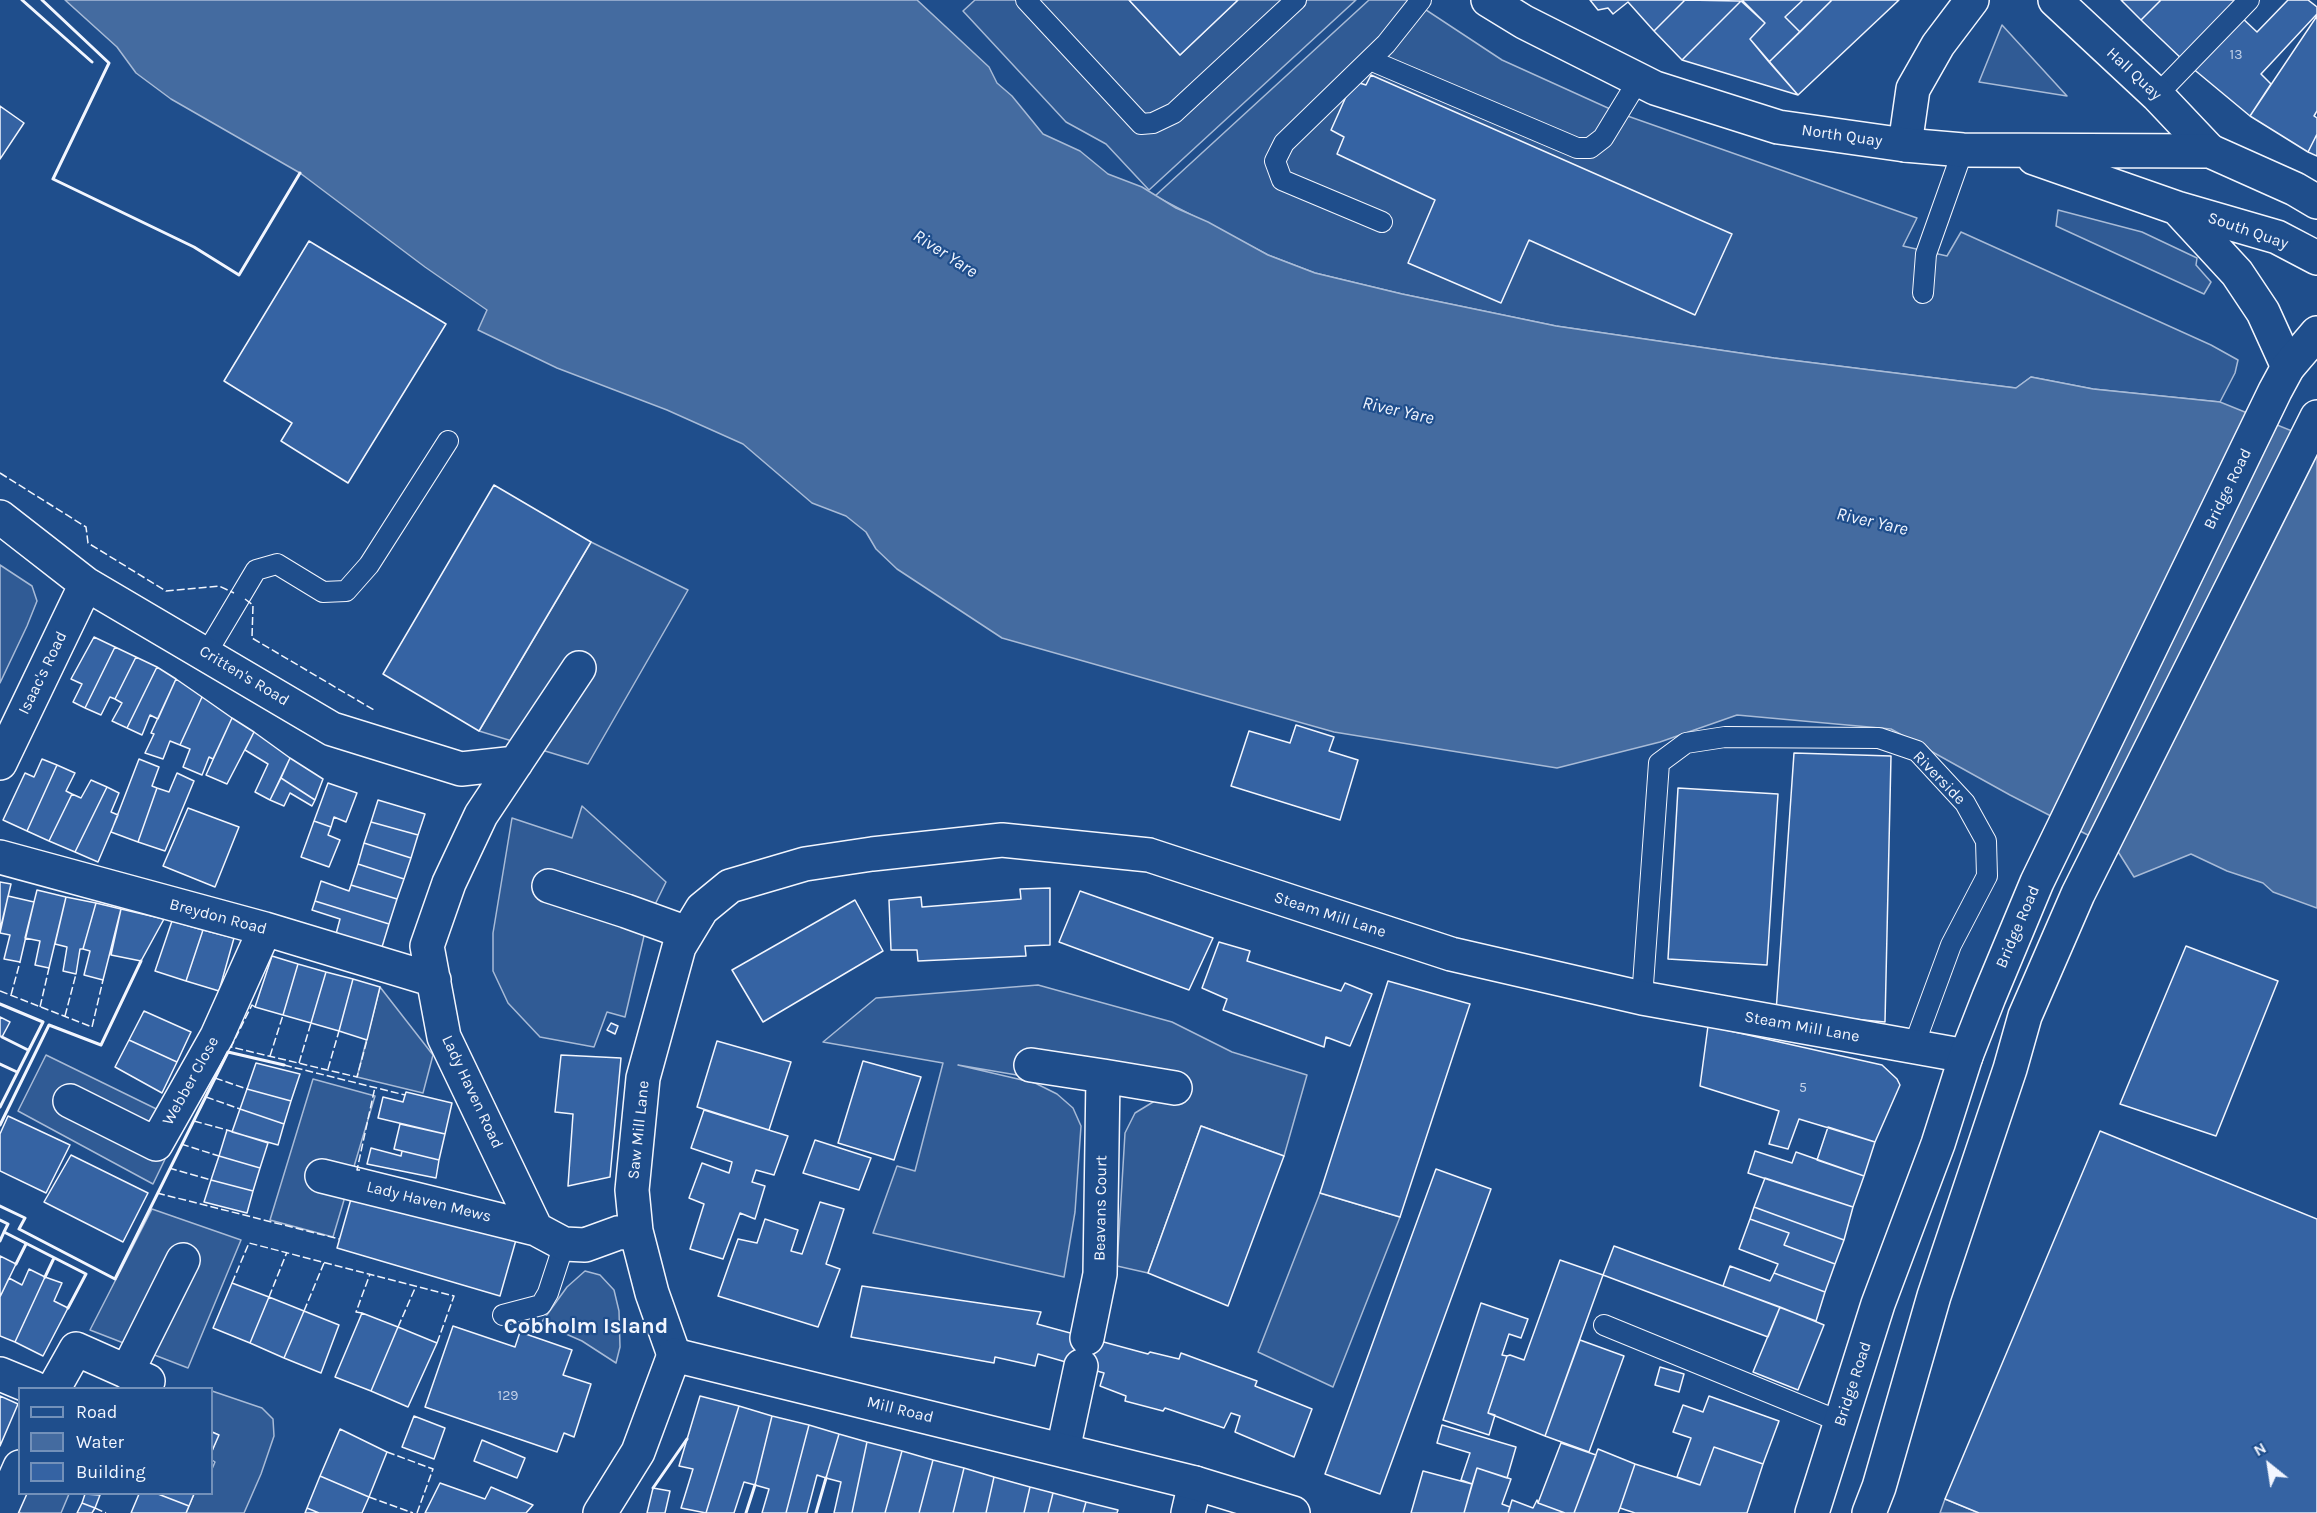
<!DOCTYPE html>
<html>
<head>
<meta charset="utf-8">
<style>
  body { margin:0 }
  #map { position:relative; width:2317px; height:1513px; overflow:hidden; background:#1f4e8c; font-family:Karla,sans-serif }
  canvas { display:block }
  .legend { position:absolute; left:18px; top:1387px; width:195px; height:108px; box-sizing:border-box; background:#1f4e8c; border:2px solid #7391ba; margin:0; padding:8px 10px; list-style:none; font-size:18px; color:#f2f6ff }
  .legend li { display:flex; align-items:center; gap:12px; height:30px }
  .legend b { width:30px; border:2px solid #7391ba }
  .north { position:absolute; left:2239px; top:1435px; width:60px; height:60px; -webkit-text-stroke:4px #1f4e8c; paint-order:stroke; rotate:330deg; font-size:16px; font-weight:700; line-height:24px; text-align:center; color:#f2f6ff }
  .north::after { content:''; display:block; margin:auto; width:21px; height:27px; background:#f2f6ff; clip-path:polygon(50% 0,100% 100%,50% 72%,0 100%) }
</style>
</head>
<body>
<div id="map">
<canvas width="2317" height="1513"></canvas>
<ul class="legend">
<li><b style="height:8px;background:#1f4e8c"></b>Road</li>
<li><b style="height:16px;background:#446ba0"></b>Water</li>
<li><b style="height:16px;background:#3563a3"></b>Building</li>
</ul>
<div class="north">N</div>
</div>
<script>
const g = document.querySelector('canvas').getContext('2d');
g.lineJoin = 'round';
function fillPath(path, color) {
  g.fillStyle = color;
  g.fill(path, 'evenodd');
}
function trace(path, color, width, dash) {
  g.strokeStyle = color;
  g.lineWidth = width;
  g.lineCap = dash ? 'butt' : 'round';
  g.setLineDash(dash || []);
  g.stroke(path);
}
function drawText(font, color, halo, rows, align = 'center') {
  g.font = font + ' Karla,sans-serif';
  g.lineWidth = 4.5;
  g.setLineDash([]);
  g.textBaseline = 'middle';
  g.strokeStyle = halo;
  g.fillStyle = color;
  for (const [text, x, y, turn = 0] of rows) {
    g.save();
    g.translate(x, y);
    g.rotate((+turn || 0) * Math.PI / 180);
    g.textAlign = isNaN(turn) ? turn : align;
    if (halo) g.strokeText(text, 0, 0);
    g.fillText(text, 0, 0);
    g.restore();
  }
}
const built = new Path2D(`
  M975,0H1129L1180,55L1238,0H1356L1149,190L1106,144L1066,122L963,11Z
  M1369,0H1411L1502,60L1619,113L1917,218L1903,246L1947,256L1961,232L2211,345L2238,360L2235,373L2220,402L2093,389L2031,377L2016,388L1774,358L1556,326L1402,294L1315,273L1268,255L1155,196Z
  M2002,25L2067,96L1979,82Z
  M2058,210L2142,232L2197,258L2196,265L2211,282L2204,294L2056,226Z
  M591,542L688,590L588,764L479,731Z
  M0,565L32,586L37,601L27,626L0,683Z
  M582,806L666,882L648,919L625,1017L607,1012L594,1047L540,1037L508,1003L493,971V933L512,818L572,838Z
  M1038,985L1172,1022L1232,1052L1307,1075L1284,1156L1201,1126L1148,1273L1117,1266L1125,1133L1135,1113L1158,1099L958,1065L1035,1083L1057,1094L1073,1108L1081,1126L1075,1212L1064,1277L873,1233L897,1166L915,1171L943,1063L823,1042L876,998Z
  M380,987L433,1055L423,1093L357,1077Z
  M46,1055L183,1122L153,1184L18,1111Z
  M313,1079L375,1096L333,1237L270,1220Z
  M1320,1193L1400,1217L1333,1387L1258,1352Z
  M152,1209L241,1240L188,1368L90,1330Z
  M585,1271L600,1275L614,1290L619,1311L620,1347L616,1363L582,1341L541,1323L567,1287Z
  M212,1391L262,1408L273,1419L274,1436L261,1474L244,1513H186L194,1494H212V1469L215,1462L212,1460V1451L218,1435L212,1432Z
  M20,1494H69L61,1513H21L3,1505Z
  M1945,1499L1979,1513H1940Z`);
fillPath(built, '#305b95');
trace(built, '#a8bbd7', 1.5);
const water = new Path2D(`
  M65,0H917L989,67L997,83L1012,96L1043,134L1080,151L1108,174L1142,187L1176,208L1208,222L1268,255L1315,273L1402,294L1556,326L1774,358L2016,388L2031,377L2093,389L2220,402L2317,441V908L2273,892L2263,883L2227,871L2191,854L2134,877L2117,850L2010,795L1891,729L1737,715L1660,742L1557,768L1334,732L1002,638L897,569L876,549L866,532L846,516L812,503L743,444L667,410L557,368L478,330L487,310L425,267L300,173L171,99L136,73L117,47Z`);
fillPath(water, '#446ba0');
trace(water, '#a8bbd7', 1.5);
const building = new Path2D(`
  M1129,0H1238L1180,55Z
  M1590,0H1685L1654,31L1628,2L1613,14L1608,8L1598,10Z
  M1685,0L1741,1L1682,60L1654,31Z
  M1742,0H1803L1785,17L1800,32L1769,62L1750,39L1765,23Z
  M1803,0H1832L1800,32L1785,17Z
  M1832,0H1899L1798,95L1769,62Z
  M2121,0H2161L2141,20Z
  M2161,0H2243L2185,62L2141,20Z
  M2288,0H2308L2317,7V14L2261,74L2271,84L2250,116L2185,62L2239,15L2257,32Z
  M1741,1L1765,23L1750,39L1798,95L1682,60Z
  M2317,16V111L2314,116L2317,118V134L2308,152L2250,116Z
  M1371,75L1732,234L1695,315L1529,240L1501,303L1408,263L1435,200L1337,154L1344,137L1331,130L1353,81L1366,85Z
  M0,106L24,123L0,159Z
  M2317,134V156L2308,152Z
  M309,241L446,324L348,483L281,441L292,423L224,381Z
  M494,485L591,542L479,731L383,674Z
  M94,637L115,647L85,708L73,702L82,684L71,679Z
  M115,647L136,657L115,699L110,697L101,715L85,708Z
  M136,657L157,667L127,728L112,721L122,703L115,699Z
  M157,667L176,679L158,719L150,715L142,735L127,728Z
  M176,679L202,697L180,745L170,741L163,759L145,753L154,734L151,733Z
  M202,697L232,718L213,759L209,757L202,775L183,767L190,749L180,745Z
  M232,718L254,732L227,784L206,775Z
  M1296,725L1334,737L1329,751L1358,760L1340,820L1231,786L1249,731L1290,743Z
  M254,732L290,758L270,800L255,792L268,764L245,750Z
  M1794,753L1891,756L1885,1022L1776,1012Z
  M290,758L323,779L315,800L281,778Z
  M42,759L57,765L27,831L3,820L25,773L34,777Z
  M139,759L159,767L152,786L157,788L138,842L111,832Z
  M57,765L75,773L66,791L72,794L49,841L27,831Z
  M177,773L194,781L165,851L138,842L157,788L169,792Z
  M281,778L315,800L312,806L290,793L284,806L270,800Z
  M91,780L107,787L75,852L49,841L72,794L81,798Z
  M328,783L357,793L346,822L334,817L331,827L314,821Z
  M107,787L119,793L111,812L118,815L98,862L75,852Z
  M1678,788L1778,794L1767,965L1668,959Z
  M378,800L425,814L418,835L371,822Z
  M188,808L239,827L215,887L163,866Z
  M314,821L331,827L328,835L340,840L329,867L301,857Z
  M371,822L418,835L411,858L364,843Z
  M364,843L411,858L404,879L358,864Z
  M358,864L404,879L397,899L351,885Z
  M321,881L349,891L351,885L397,899L389,924L315,901Z
  M0,882L11,884L0,930Z
  M1050,888V945L1025,946L1026,956L918,961L917,950H891L889,900L921,897L922,907L1021,899L1020,889Z
  M37,890L66,897L49,968L35,965L40,941L25,938Z
  M1080,891L1213,938L1189,990L1059,942Z
  M8,896L34,902L20,962L4,959L10,935L0,933Z
  M66,897L96,903L83,949H80L76,974L63,971L67,947L55,944Z
  M855,900L883,951L763,1022L732,970Z
  M315,901L389,924L382,947L336,934L340,919L312,910Z
  M96,903L121,909L103,980L84,975L90,951L83,949Z
  M121,909L164,919L141,961L111,955Z
  M172,921L203,930L186,981L155,971Z
  M203,930L234,938L219,991L186,981Z
  M1219,942L1250,951L1247,961L1341,991L1345,983L1372,994L1350,1046L1326,1037L1324,1047L1223,1010L1227,999L1202,988Z
  M2186,946L2278,981L2216,1136L2120,1104Z
  M272,956L298,964L283,1015L255,1007Z
  M298,964L326,972L311,1023L283,1015Z
  M326,972L353,979L339,1031L311,1023Z
  M353,979L380,987L367,1040L339,1031Z
  M1388,981L1470,1004L1400,1217L1320,1193Z
  M144,1011L191,1032L177,1062L129,1040Z
  M0,1017L10,1022L2,1037L0,1036Z
  M611,1023L618,1026L615,1034L607,1030Z
  M1708,1026L1882,1065L1897,1079L1900,1085L1875,1142L1799,1119L1788,1149L1769,1144L1779,1111L1700,1086Z
  M129,1040L177,1062L162,1093L115,1067Z
  M717,1041L791,1062L769,1130L697,1107Z
  M561,1055L621,1058L610,1177L568,1186L573,1114L555,1112Z
  M863,1061L921,1077L894,1160L838,1143Z
  M256,1063L300,1074L291,1101L247,1089Z
  M247,1089L291,1101L284,1124L240,1109Z
  M406,1092L452,1103L445,1134L378,1118L383,1097L403,1102Z
  M240,1109L284,1124L278,1145L232,1132Z
  M704,1110L788,1136L774,1175L756,1170L752,1182L765,1186L755,1219L740,1213L723,1259L690,1249L704,1204L689,1198L702,1163L729,1173L732,1162L691,1148Z
  M8,1116L70,1145L46,1193L0,1171V1134Z
  M400,1124L445,1134L439,1160L394,1149Z
  M1201,1126L1284,1156L1228,1306L1148,1273Z
  M1828,1127L1875,1142L1864,1176L1817,1160Z
  M227,1130L268,1143L260,1168L219,1156Z
  M2100,1131L2317,1219V1513H1979L1945,1499Z
  M815,1140L871,1158L859,1190L803,1173Z
  M371,1148L401,1156L402,1151L439,1160L436,1178L367,1164Z
  M1755,1151L1792,1163L1796,1152L1864,1176L1853,1207L1748,1173Z
  M71,1155L148,1193L123,1242L44,1202Z
  M219,1156L260,1168L253,1191L211,1180Z
  M1436,1169L1491,1189L1380,1494L1325,1474Z
  M1765,1178L1853,1207L1844,1240L1754,1207Z
  M211,1180L253,1191L247,1213L204,1202Z
  M353,1192L516,1240L500,1296L337,1248Z
  M820,1202L844,1209L826,1264L840,1269L818,1327L718,1296L738,1239L757,1243L765,1219L798,1230L791,1251L802,1254Z
  M1754,1207L1844,1240L1835,1264L1784,1245L1789,1233L1750,1219Z
  M1750,1219L1789,1233L1784,1245L1835,1264L1825,1292L1774,1273L1778,1264L1739,1249Z
  M1614,1246L1780,1307L1768,1337L1603,1275Z
  M0,1256L16,1264L0,1297Z
  M1560,1260L1603,1275L1545,1436L1488,1413L1507,1356L1510,1355L1524,1360Z
  M1730,1266L1770,1281L1774,1273L1825,1292L1816,1321L1723,1286Z
  M29,1269L45,1277L15,1342L0,1336V1297L9,1278L22,1285Z
  M45,1277L62,1283L54,1301L68,1308L43,1356L15,1342Z
  M232,1283L269,1297L250,1343L213,1328Z
  M862,1286L1041,1312L1037,1324L1148,1354L1150,1352L1179,1359L1181,1353L1257,1381L1255,1386L1312,1409L1294,1457L1235,1432L1240,1416L1231,1413L1224,1428L1165,1408L1163,1411L1125,1401L1126,1396L1100,1386L1104,1373L1038,1354L1035,1366L995,1357L994,1363L851,1337Z
  M269,1297L304,1311L284,1358L250,1343Z
  M1481,1303L1528,1319L1521,1338L1509,1334L1502,1355L1507,1356L1488,1413L1495,1415L1489,1435L1443,1420Z
  M1780,1307L1824,1325L1798,1390L1753,1372Z
  M304,1311L339,1325L321,1373L284,1358Z
  M362,1313L398,1327L371,1391L335,1377Z
  M453,1326L515,1347L520,1332L572,1350L563,1375L591,1384L574,1437L564,1433L557,1452L425,1407Z
  M398,1327L437,1343L408,1407L371,1391Z
  M1580,1340L1624,1356L1589,1452L1545,1436Z
  M1660,1367L1684,1374L1679,1392L1655,1385Z
  M0,1396L18,1404L0,1446Z
  M700,1396L739,1406L706,1513L681,1508L693,1469L679,1466Z
  M1709,1396L1779,1421L1763,1464L1714,1447L1700,1485L1677,1477L1691,1438L1673,1432L1683,1405L1703,1412Z
  M739,1406L772,1416L755,1485L744,1482L734,1513H706Z
  M414,1416L445,1428L434,1459L402,1447Z
  M772,1416L809,1425L786,1513H762L769,1489L755,1485Z
  M809,1425L839,1434L826,1478L817,1475L807,1513H786Z
  M1442,1425L1516,1447L1507,1478L1477,1468L1472,1484L1461,1480L1470,1453L1437,1443Z
  M340,1429L387,1452L369,1497L320,1476Z
  M212,1432L219,1435L212,1451Z
  M839,1434L867,1442L852,1513H834L841,1482L826,1478Z
  M482,1440L525,1458L517,1478L474,1461Z
  M867,1442L902,1451L885,1513H852Z
  M1561,1443L1596,1455L1574,1513H1565L1538,1503Z
  M1714,1447L1763,1464L1747,1513H1635L1620,1508L1635,1464L1700,1485Z
  M1598,1449L1635,1464L1620,1508L1618,1513H1574Z
  M902,1451L933,1460L919,1513H885Z
  M933,1460L964,1468L953,1513H919Z
  M964,1468L994,1477L986,1513H953Z
  M1477,1468L1511,1479L1502,1504L1510,1507L1508,1513H1464Z
  M1423,1471L1472,1484L1464,1513H1411Z
  M320,1476L369,1497L362,1513H319L307,1508Z
  M994,1477L1030,1487L1024,1513H986Z
  M440,1483L485,1499L491,1487L533,1505L526,1513H425Z
  M1030,1487L1053,1493L1048,1513H1024Z
  M653,1488L670,1491L665,1513H647Z
  M1053,1493L1086,1502L1083,1513H1048Z
  M85,1494L100,1495L95,1508L82,1503Z
  M139,1494H158L189,1506L186,1513H131Z
  M158,1494H194L189,1506Z
  M1512,1500L1533,1508L1537,1500L1538,1503L1565,1513H1508Z
  M1086,1502L1118,1510L1117,1513H1083Z
  M82,1503L95,1508L92,1513H77Z
  M307,1508L319,1513H305Z`);
fillPath(building, '#3563a3');
trace(building, '#f2f6ff', 1.5);
const service = new Path2D(`
  M1026,0L1141,124L1153,123L1174,113L1296,0
  M1370,60L1577,148H1590L1603,138L1639,79
  M2157,95L2249,0
  M1382,222L1282,180L1275,161L1284,143L1386,44L1421,0
  M1923,293L1926,254L1963,150
  M206,654L256,570L277,564L323,592L346,591L369,565L448,441
  M1642,998L1659,763L1686,743L1725,737L1879,738L1917,751L1965,803L1986,841L1987,876L1951,945L1913,1048
  M503,1315L541,1305L548,1293L564,1244
  M1604,1325L1841,1422`);
const minor = new Path2D(`
  M2055,0L2157,95L2210,151
  M1905,145L1913,89L1938,45L1972,0
  M0,517L86,584L332,729L461,769L516,763
  M579,668L481,815L449,883L427,946L444,1037L536,1229L564,1244L585,1245L618,1233L636,1231
  M0,763L86,584
  M0,857L265,929L434,980
  M549,886L626,911L687,933
  M1031,1065L1103,1076
  M70,1101L156,1144L217,1036L265,929
  M322,1176L536,1229
  M1087,1338L1100,1274L1103,1076L1175,1088
  M674,1355L652,1293L636,1231L632,1190L643,1078L679,947L702,909L730,886L805,864L872,854L1002,840L1149,855L1451,954L1642,998L1966,1056
  M127,1372L183,1260
  M0,1374L34,1388
  M54,1388L76,1349L148,1381
  M1063,1450L1081,1366
  M0,1512L20,1467
  M1188,1513L1195,1483`);
const tertiary = new Path2D(`
  M600,1513L638,1452L674,1355L1195,1483L1293,1513`);
const secondary = new Path2D(`
  M1488,0L1524,22L1655,88L1778,127L1905,145L1963,150L2210,151L2295,189L2317,202
  M2034,158L2177,208L2277,237L2317,258
  M2177,208L2237,273L2263,312L2288,367`);
const primary = new Path2D(`
  M1812,1513L1878,1304L1938,1144L1966,1056L1989,997L2037,882L2275,391L2288,367L2317,333
  M1869,1513L1879,1487L1934,1296L2010,1069L2025,1016L2078,894L2317,417`);
trace(service, '#f2f6ff', 22);
trace(minor, '#f2f6ff', 36);
trace(tertiary, '#f2f6ff', 36);
trace(secondary, '#f2f6ff', 36);
trace(primary, '#f2f6ff', 36);
trace(service, '#1f4e8c', 20);
trace(minor, '#1f4e8c', 33);
trace(tertiary, '#1f4e8c', 33);
trace(secondary, '#1f4e8c', 33);
trace(primary, '#1f4e8c', 33);
trace(new Path2D(`
  M0,473L86,527L88,543L166,591L219,586L234,593
  M245,599L253,605L252,638L374,710
  M0,991L92,1027L103,980
  M11,995L20,962
  M40,1007L49,968
  M255,1007L252,1005L231,1047L357,1077L367,1040
  M65,1016L76,974
  M270,1056L283,1015
  M299,1063L311,1023
  M284,1065L405,1095
  M328,1069L339,1031
  M215,1078L247,1089
  M206,1097L240,1109
  M194,1121L227,1130
  M181,1144L219,1156
  M169,1168L211,1180
  M360,1170H357L375,1087
  M157,1193L339,1239
  M232,1283L249,1243L454,1296L437,1343
  M269,1297L287,1252
  M304,1311L324,1263
  M362,1313L356,1312L370,1274
  M398,1327L416,1286
  M387,1452L433,1469L417,1513
  M369,1497L413,1513
  M95,1508L106,1513`), '#f2f6ff', 1.5, [8, 3]);
trace(new Path2D(`
  M22,0L92,62
  M42,0L109,63L53,179L194,247L239,275L300,173
  M0,1004L43,1022L0,1107
  M2,1037L28,1050
  M0,1064L17,1072
  M0,1125L49,1025L101,1045L141,961
  M0,1206L25,1218L19,1229L115,1279L228,1052L284,1065
  M0,1220L8,1224L4,1232L86,1274L68,1308
  M0,1241L4,1232
  M16,1264L26,1244
  M45,1277L54,1258
  M653,1488L687,1439
  M746,1513L755,1485
  M816,1513L826,1478`), '#f2f6ff', 3);
drawText('14px', '#c3d1e8', null, [
  ["13",2236,55],
  ["5",1803,1088],
  ["129",508,1396]
]);
drawText('16px', '#f2f6ff', '#1f4e8c', [
  ["Hall Quay",2134,74,43],
  ["North Quay",1842,136,8],
  ["South Quay",2248,231,19],
  ["Bridge Road",2228,489,-64],
  ["Isaac's Road",43,673,-64],
  ["Critten's Road",244,676,31],
  ["Riverside",1939,778,46],
  ["Steam Mill Lane",1330,915,18],
  ["Breydon Road",218,917,15],
  ["Bridge Road",2018,927,-67],
  ["Steam Mill Lane",1802,1027,10],
  ["Webber Close",191,1081,-61],
  ["Lady Haven Road",472,1092,65],
  ["Saw Mill Lane",639,1130,-84],
  ["Lady Haven Mews",429,1202,14],
  ["Beavans Court",1101,1208,-89],
  ["Bridge Road",1853,1384,-72],
  ["Mill Road",900,1410,14]
]);
drawText('italic 18px', '#f2f6ff', '#1f4e8c', [
  ["River Yare",945,254,33],
  ["River Yare",1398,411,13],
  ["River Yare",1872,522,13]
]);
drawText('bold 22px', '#f2f6ff', '#1f4e8c', [
  ["Cobholm Island",586,1327]
]);
</script>
</body>
</html>
